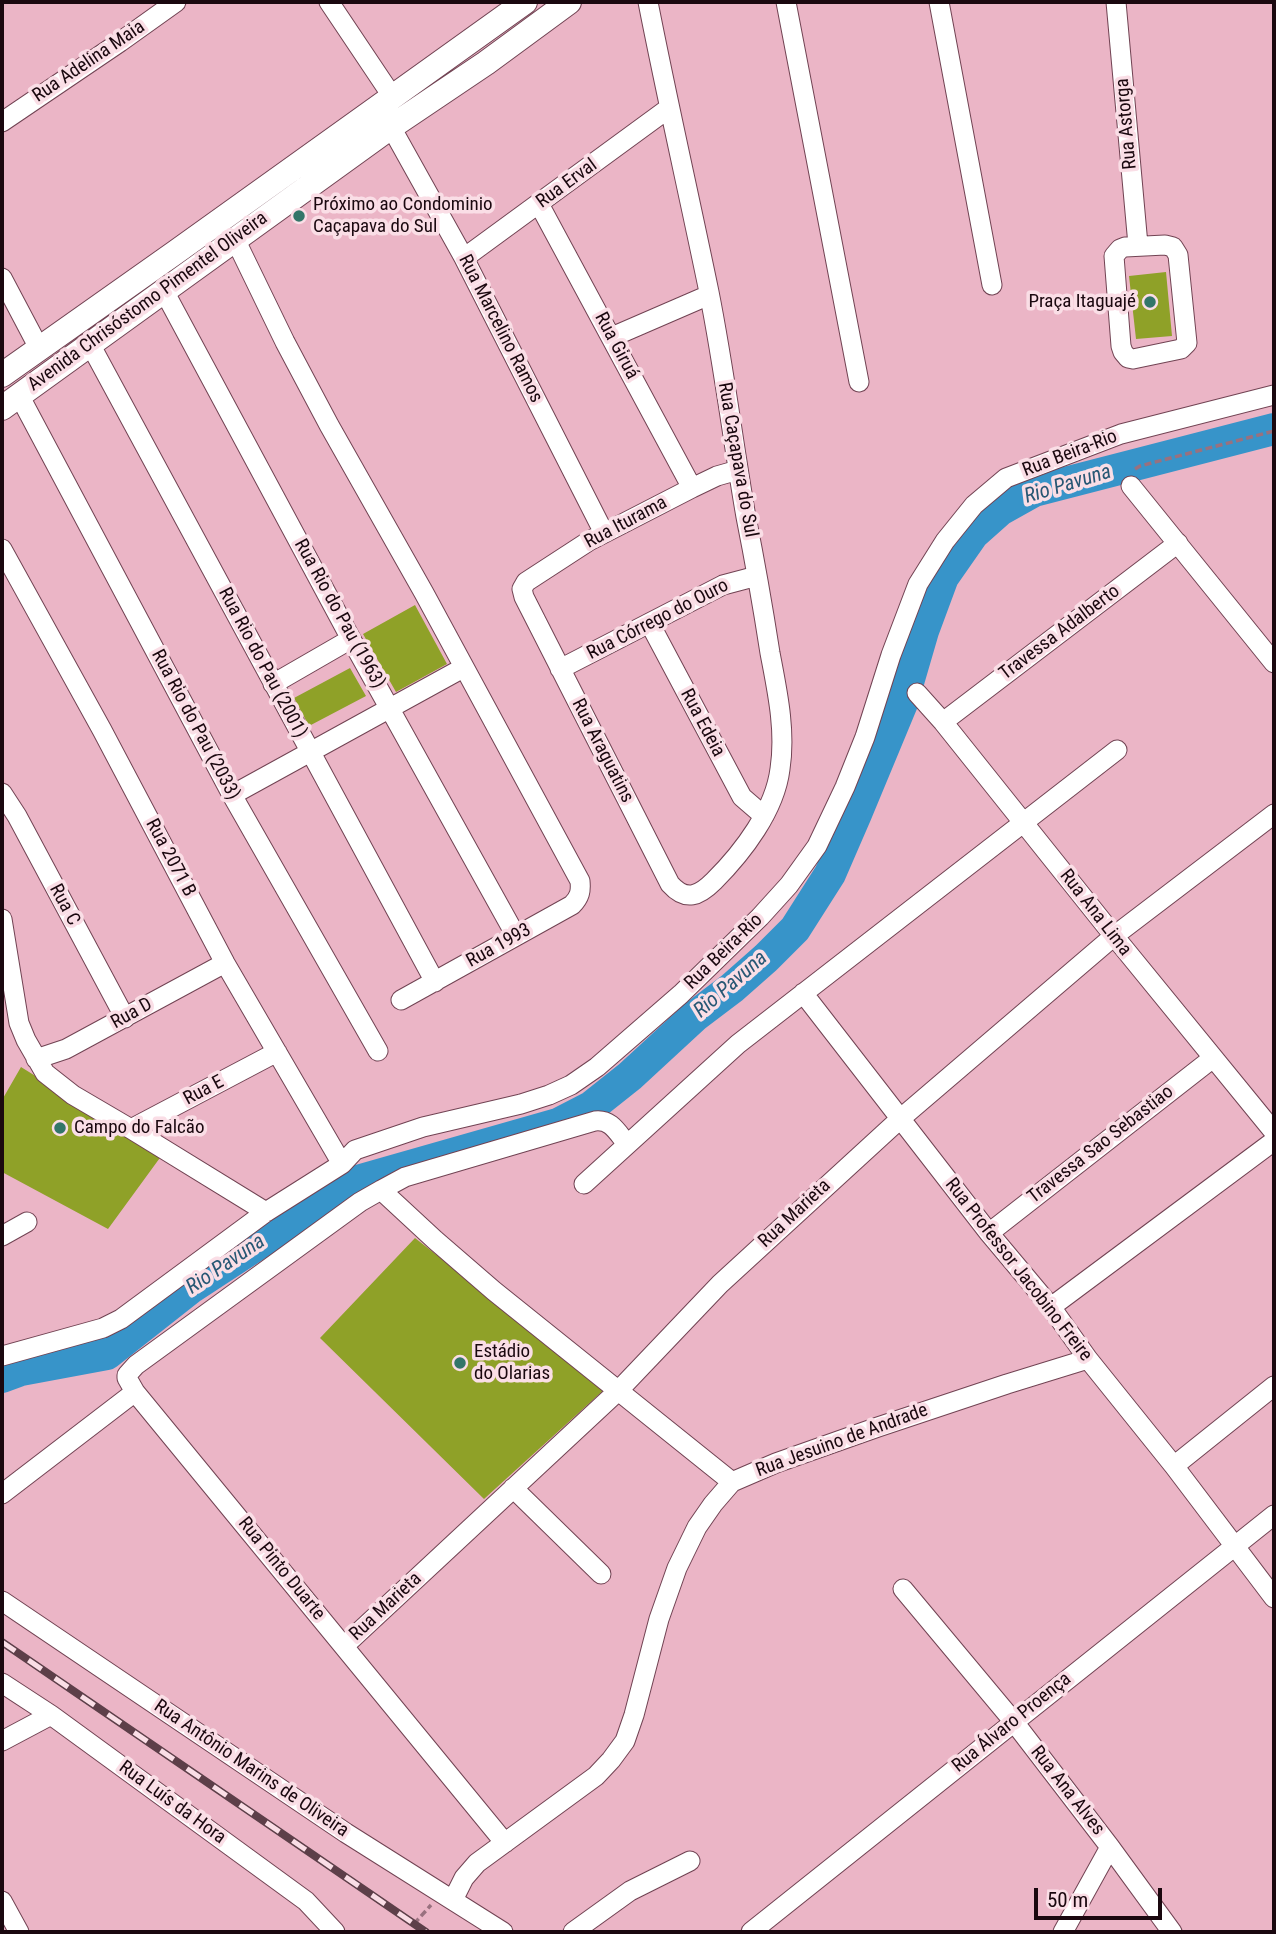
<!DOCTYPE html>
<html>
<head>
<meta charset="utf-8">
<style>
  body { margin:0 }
  #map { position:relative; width:1276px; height:1934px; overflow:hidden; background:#ebb5c6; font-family:"Roboto Condensed",sans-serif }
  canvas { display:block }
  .frame { position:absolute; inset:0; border:4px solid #1a080f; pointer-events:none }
  .scale { position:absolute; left:1034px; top:1888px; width:128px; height:32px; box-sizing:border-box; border:4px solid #1a080f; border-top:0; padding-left:9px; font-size:21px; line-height:24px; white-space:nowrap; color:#1a080f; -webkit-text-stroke:5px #fadee6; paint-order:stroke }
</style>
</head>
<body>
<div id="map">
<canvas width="1276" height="1934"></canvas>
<div class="frame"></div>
<div class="scale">50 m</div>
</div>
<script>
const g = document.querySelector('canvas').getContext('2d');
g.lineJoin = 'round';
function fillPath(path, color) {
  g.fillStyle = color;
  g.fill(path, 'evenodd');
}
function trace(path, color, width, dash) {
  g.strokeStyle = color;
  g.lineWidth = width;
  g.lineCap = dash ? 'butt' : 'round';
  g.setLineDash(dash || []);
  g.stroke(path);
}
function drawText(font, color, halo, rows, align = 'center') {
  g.font = font + ' "Roboto Condensed",sans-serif';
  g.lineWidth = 7;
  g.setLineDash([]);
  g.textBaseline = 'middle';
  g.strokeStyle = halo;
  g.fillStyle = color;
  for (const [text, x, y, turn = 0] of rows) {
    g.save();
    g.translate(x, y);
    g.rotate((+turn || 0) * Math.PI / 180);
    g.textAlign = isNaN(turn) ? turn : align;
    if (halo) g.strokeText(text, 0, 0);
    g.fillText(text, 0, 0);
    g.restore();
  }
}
fillPath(new Path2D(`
  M1166,272L1172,336L1136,339L1129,276Z
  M415,605L447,664L396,692L363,634Z
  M350,668L366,696L309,726L294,698Z
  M21,1067L162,1155L108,1229L2,1172V1100Z
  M415,1238L606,1388L484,1499L320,1338Z`), '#8fa128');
trace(new Path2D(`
  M2,1377L21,1370L107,1354L192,1287L351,1183L558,1124L591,1107L630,1076L695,1016L732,988L766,958L795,929L830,874L856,814L902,703L923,631L943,577L973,534L1000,510L1034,491L1274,429`), '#3794c9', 32);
const minor = new Path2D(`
  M329,2L392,96
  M648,2C667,99 689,195 709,292C724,367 733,442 746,517C755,562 763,608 770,653C777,690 786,730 780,769C775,810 743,852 714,881C699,896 686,902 670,884L524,597L522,589L526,582L589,541L692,488L717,476L738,470
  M786,2L859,382
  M939,2L992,285
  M1116,2L1138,245
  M2,122L120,42L176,2
  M391,127L464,258L604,533
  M539,204L692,488
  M235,239L285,342L329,425L424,593L580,881C581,891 580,897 572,905L401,1000
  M1165,245L1173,247L1178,255L1187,343L1181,349L1133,359L1128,358L1123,352L1121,346L1114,256L1120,249L1125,247Z
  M464,258L669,108
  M2,278L40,350
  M164,291L351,639L516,936
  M612,337L709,295
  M90,344L435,982
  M19,395L232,795L378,1051
  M1131,486L1274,663
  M2,549L102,730L225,963L342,1164
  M650,624L742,797L764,816
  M560,669L723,585L757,576
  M273,684L351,639
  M917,693L943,722L1114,936L1274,1132
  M943,722L1178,543
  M2,793L17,816L125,1018
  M232,795L463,668
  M2,919L19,1023L26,1040L45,1073L73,1095L131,1129L266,1212
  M803,993L989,1233L1051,1307L1088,1359L1174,1466L1274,1598
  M36,1059L66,1049L225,963
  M131,1129L277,1052
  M584,1184L738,1044L1117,750
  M381,1190L435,1240L494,1291L732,1482
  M989,1233L1213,1058
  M2,1236L27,1222
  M1051,1307L1274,1141
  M2,1356L103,1328L121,1319L266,1212L342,1164L355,1150L423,1127L521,1104L549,1095L571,1085L597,1067L681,994L760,917L789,885L817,846L845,787L865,737L891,655L918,584L945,541L974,505L1006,478L1121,434L1274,395
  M1174,1466L1274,1386
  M513,1488L601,1574
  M2,1494L135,1392
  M903,1589L1014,1722L1110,1847L1172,1932
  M2,1601L346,1833L503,1932
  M344,1646L619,1390L720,1284L900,1119L1114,936L1274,814
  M2,1683L51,1715L306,1901L335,1932
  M2,1741L51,1715
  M505,1843L135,1392L127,1378V1375L136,1365L360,1202L381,1190L405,1177L595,1121C611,1119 617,1132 627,1144
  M453,1900L464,1878L477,1863L596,1776L611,1760L625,1741L634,1715L659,1619L677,1568L697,1527L713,1504L732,1482L776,1463L878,1427L1007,1384L1088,1359
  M2,1901L19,1932
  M573,1932L630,1891L690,1861
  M751,1932L1274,1515
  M1063,1932L1110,1847`);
const major = new Path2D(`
  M2,375L176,252L525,2
  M2,408L391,127L486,63L569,2`);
trace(minor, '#714353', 21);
trace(major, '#714353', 26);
trace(new Path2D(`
  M1135,469L1140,466L1274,431
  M414,1924L431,1905`), '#99717f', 3.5, [7, 3.5]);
trace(minor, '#fff', 19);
trace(major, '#fff', 24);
const rail = new Path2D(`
  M2,1642L426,1932`);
trace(rail, '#5d3f49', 8);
trace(rail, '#fadee6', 5, [16]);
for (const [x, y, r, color] of [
  [299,216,7,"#337669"],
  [1150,302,7,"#337669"],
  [60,1128,7,"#337669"],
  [460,1363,7,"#337669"]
]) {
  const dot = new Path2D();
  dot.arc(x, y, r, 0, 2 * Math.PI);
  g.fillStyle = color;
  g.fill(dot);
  trace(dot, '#fadee6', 2.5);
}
drawText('19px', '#1a080f', '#fadee6', [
  ["Rua Adelina Maia",89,62,-34],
  ["Rua Astorga",1127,124,-95],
  ["Rua Erval",567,184,-36],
  ["Avenida Chrisóstomo Pimentel Oliveira",148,302,-36],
  ["Rua Marcelino Ramos",500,329,63],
  ["Rua Giruá",616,346,62],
  ["Rua Beira-Rio",1070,454,-21],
  ["Rua Caçapava do Sul",737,460,80],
  ["Rua Iturama",626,523,-28],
  ["Rua Rio do Pau (1963)",339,614,61],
  ["Rua Córrego do Ouro",658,620,-27],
  ["Travessa Adalberto",1060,633,-37],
  ["Rua Rio do Pau (2001)",262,663,62],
  ["Rua Edeia",702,723,62],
  ["Rua Rio do Pau (2033)",195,725,62],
  ["Rua Araguatins",602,751,63],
  ["Rua 2071 B",170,858,62],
  ["Rua C",64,905,62],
  ["Rua Ana Lima",1095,913,52],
  ["Rua 1993",499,946,-29],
  ["Rua Beira-Rio",724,952,-44],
  ["Rua D",132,1014,-29],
  ["Rua E",204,1091,-28],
  ["Travessa Sao Sebastiao",1101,1145,-38],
  ["Rua Marieta",795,1214,-43],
  ["Rua Professor Jacobino Freire",1018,1270,52],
  ["Rua Jesuino de Andrade",842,1441,-20],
  ["Rua Pinto Duarte",281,1569,51],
  ["Rua Marieta",386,1607,-43],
  ["Rua Álvaro Proença",1012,1723,-39],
  ["Rua Antônio Marins de Oliveira",251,1769,34],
  ["Rua Ana Alves",1067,1791,52],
  ["Rua Luís da Hora",172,1803,36]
]);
drawText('19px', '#1a080f', '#fadee6', [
  ["Próximo ao Condominio",313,205],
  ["Caçapava do Sul",313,227],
  ["Praça Itaguajé",1136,302,"right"],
  ["Campo do Falcão",74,1128],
  ["Estádio",474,1352],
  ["do Olarias",474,1374]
], 'left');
drawText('italic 21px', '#275774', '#fadee6', [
  ["Rio Pavuna",1068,485,-17],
  ["Rio Pavuna",731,985,-41],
  ["Rio Pavuna",226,1265,-34]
]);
</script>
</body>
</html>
